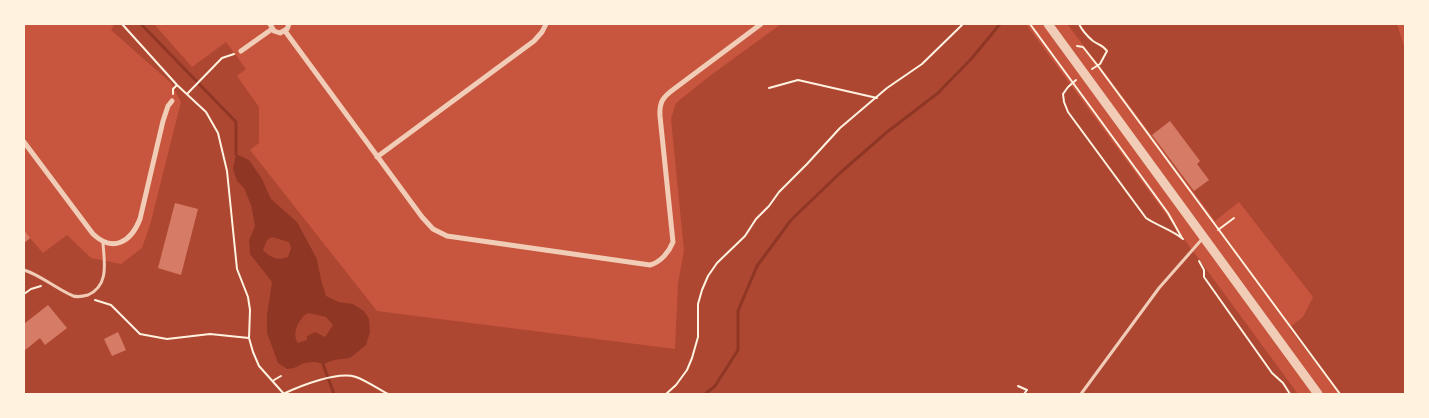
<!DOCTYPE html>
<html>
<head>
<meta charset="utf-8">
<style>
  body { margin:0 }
  #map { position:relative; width:1429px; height:418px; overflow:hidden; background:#c8553d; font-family:Literata,serif }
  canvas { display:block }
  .frame { position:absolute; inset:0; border:25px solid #fff3e0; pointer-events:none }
</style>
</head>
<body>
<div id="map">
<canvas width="1429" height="418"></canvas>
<div class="frame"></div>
</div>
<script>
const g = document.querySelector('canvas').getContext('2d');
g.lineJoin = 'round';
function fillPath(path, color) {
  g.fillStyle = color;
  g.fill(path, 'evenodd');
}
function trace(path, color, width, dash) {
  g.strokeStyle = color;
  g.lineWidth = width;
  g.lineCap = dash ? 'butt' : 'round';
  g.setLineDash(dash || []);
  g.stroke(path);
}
fillPath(new Path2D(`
  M112,24H154L192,67L226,42L246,69L237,76L259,107V143L250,150L377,311L675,349L678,283L684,251L671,119L676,103L707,78L781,24H1026L1298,394H24V243L30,238L43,253L67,235L91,258L121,264L142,248L150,225L181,102L171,83L111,30L114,26Z
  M1067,24H1397L1405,49V394H1340L1289,328L1303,317L1313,297L1239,202L1215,221L1118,90Z`), '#ae4732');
fillPath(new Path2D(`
  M236,154L249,160L262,179L271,199L297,222L317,259L321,280L326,296L339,302L353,304L364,311L369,319L370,332L366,345L350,358L334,360L323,364L315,362L304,363L294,368L287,369L278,363L267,333V315L272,282L250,254L249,240L255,226L251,205L244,188L237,181L233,169ZM272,237L289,242L291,248L288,257C278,261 271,258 263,250L267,240ZM308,313L326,317L333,325L325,337L315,332L307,336V340L298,343C291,334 299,318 308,313Z`), '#8f3625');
trace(new Path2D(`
  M141,24L236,122V154
  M323,364L334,394
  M705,394L715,386L738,350V311L757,266L791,220L840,173L887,132L938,93L972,58L1000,24`), '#8f3625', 3);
fillPath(new Path2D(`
  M1170,121L1200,161L1197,164L1209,180L1194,191L1152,135Z
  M175,203L198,209L181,275L158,268Z
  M24,230L30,238L24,243Z
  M48,305L67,328L45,345L40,338L24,351V324Z
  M118,332L126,350L112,356L104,339Z`), '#d67c66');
trace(new Path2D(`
  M122,24L177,85L206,112L218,133L227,171L237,269L248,297L250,310L249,338L253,352L259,366L284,394
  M1030,24L1168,213L1182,238
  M1079,24C1082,30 1087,36 1093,41C1099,45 1103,45 1107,51L1100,64L1092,69
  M1077,46L1083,47L1098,66L1340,394
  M1076,80L1068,87L1063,94L1064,102L1068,112L1146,218C1158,226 1172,230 1183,239
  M769,88L798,80L877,98
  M173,94V89L177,85
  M187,94L222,58L234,54
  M1218,230L1234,218
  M1199,261L1204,270V277L1272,373L1283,383L1290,394
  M24,294L31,289L41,286
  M95,300L111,305L140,334L167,339L210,334L249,338
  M274,380L281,376
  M1018,386L1027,390L1024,394
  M283,394C300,386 337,371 356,377C367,381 378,389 388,394
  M666,394L676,385L687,370L692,358L698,337V304L702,290L708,276L717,263L745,236L756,219L769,206L779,192L807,164L840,128L887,88L922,64L963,24`), '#fff3e0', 2);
trace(new Path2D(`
  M24,270C40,275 54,287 69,294C75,298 81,297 88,295C110,285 104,261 103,243
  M1081,394L1159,288L1203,238`), '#f1ccb7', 3);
trace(new Path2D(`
  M270,24L274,31L280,33L287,29L289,24
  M285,31L422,217L433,229L447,236L650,265C661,262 669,252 673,242L660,116C659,102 663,97 674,89L761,24
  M241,51L272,29
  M24,142L93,234C113,253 131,242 140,219L163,121L168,106L172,101
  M377,157L534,41L542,32L546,24`), '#f1ccb7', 5);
trace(new Path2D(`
  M1048,24L1318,394`), '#f1ccb7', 9);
</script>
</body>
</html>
